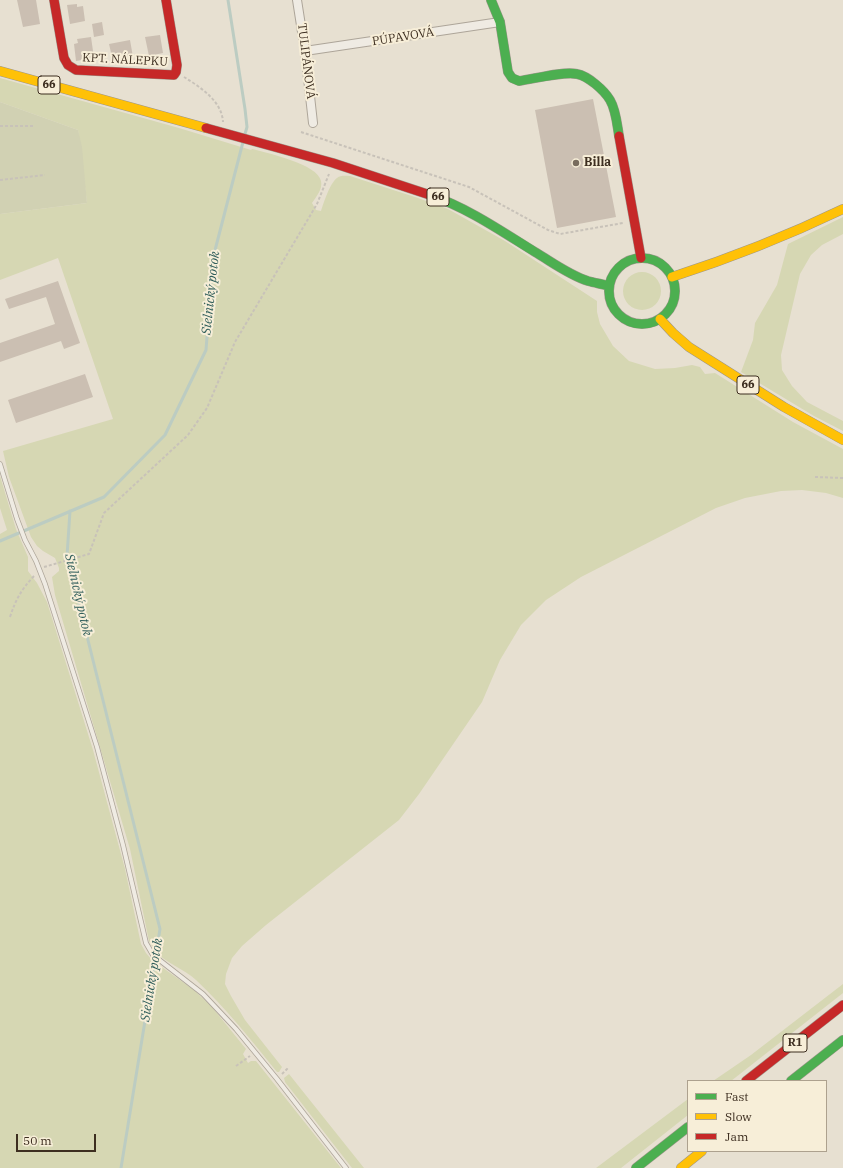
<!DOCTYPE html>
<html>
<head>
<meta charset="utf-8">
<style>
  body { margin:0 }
  #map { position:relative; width:843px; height:1168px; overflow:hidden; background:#e7e0d1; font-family:"IBM Plex Serif",serif }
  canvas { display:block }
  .legend { position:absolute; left:687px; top:1080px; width:140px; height:72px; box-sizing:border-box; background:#f7eed8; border:1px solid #ada18e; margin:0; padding:5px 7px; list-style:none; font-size:12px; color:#3d2e20 }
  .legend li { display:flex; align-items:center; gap:8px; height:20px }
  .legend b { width:20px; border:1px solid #ada18e }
  .scale { position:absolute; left:16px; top:1134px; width:80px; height:18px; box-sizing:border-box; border:2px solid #3d2e20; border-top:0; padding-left:5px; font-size:12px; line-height:14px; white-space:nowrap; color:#3d2e20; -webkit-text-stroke:3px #f7eed8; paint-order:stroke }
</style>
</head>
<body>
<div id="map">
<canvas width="843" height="1168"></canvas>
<ul class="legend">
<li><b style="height:5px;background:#4caf50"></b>Fast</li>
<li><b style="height:5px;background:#ffc107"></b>Slow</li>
<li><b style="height:5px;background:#c62828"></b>Jam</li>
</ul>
<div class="scale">50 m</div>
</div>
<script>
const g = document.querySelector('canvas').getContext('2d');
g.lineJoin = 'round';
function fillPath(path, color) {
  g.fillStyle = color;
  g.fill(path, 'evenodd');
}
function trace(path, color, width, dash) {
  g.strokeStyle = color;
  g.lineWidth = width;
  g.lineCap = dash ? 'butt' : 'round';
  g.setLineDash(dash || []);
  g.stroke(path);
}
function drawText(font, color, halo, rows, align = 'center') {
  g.font = font + ' "IBM Plex Serif",serif';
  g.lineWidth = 4;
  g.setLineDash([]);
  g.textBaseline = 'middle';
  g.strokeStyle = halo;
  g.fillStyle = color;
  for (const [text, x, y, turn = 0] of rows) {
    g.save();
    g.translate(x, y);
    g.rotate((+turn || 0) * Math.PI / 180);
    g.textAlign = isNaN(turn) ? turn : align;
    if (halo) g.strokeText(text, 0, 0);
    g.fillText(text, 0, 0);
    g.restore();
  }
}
fillPath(new Path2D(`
  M0,78L179,128L251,150L252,149C267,153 318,164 321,181C323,189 316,197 312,203L316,210L321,211C324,202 330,183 337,178C341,175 345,176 350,176L418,198L448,209L505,241L597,301V312L600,324L613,346L629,361L655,369L675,368L692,365L700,367L705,374L715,373L793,422L843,449V498L826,493L802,490L781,491L745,498L716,508L581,577L546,600L521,625L500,660L482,702L419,794L399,820L266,925L242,946L232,958L226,974L225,984L231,996L245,1020L282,1067L279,1072H277C251,1040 226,1008 196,980C184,969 166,963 156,952C153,949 151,944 149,941L130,849L55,595L52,577L59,571V568L55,558L43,551L37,546L31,537L9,477L3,451L113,419L58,258L0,280V214L87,203L78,130L0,102Z
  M843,217V234L822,245L811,255L800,274L781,355L782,370L792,386L807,402L843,421V431L814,416L741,372L753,340L755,323L777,285L788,244Z
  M623 291a19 19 0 1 1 38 0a19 19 0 1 1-38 0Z
  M0,476L16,529L28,557V571L37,583L47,602L93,750L125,869L141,944L146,953L152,960L194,990L212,1007L246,1049L243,1054L248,1063L251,1061H256L341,1168H0V534L7,530L0,508Z
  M843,984V993L731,1081H713L751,1055Z
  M289,1074L364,1168H352L285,1082L284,1078Z
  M688,1099V1115L621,1168H596Z`), '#d6d7b3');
fillPath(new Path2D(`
  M0,102L78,130L82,147L87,203L0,214Z`), '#d1d1b3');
trace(new Path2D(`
  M228,0L245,109L247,127L245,134
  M70,511L67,556L160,929L121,1168
  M0,541L104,497L165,435L206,350L213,258L243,142`), '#bcccc2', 3);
fillPath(new Path2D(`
  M17,0H36L40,24L23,27Z
  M77,4V7L83,6L85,21L70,24L67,5Z
  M102,22L104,35L94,37L92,24Z
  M160,35L163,53L149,56L145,37Z
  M91,37L94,58L76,61L74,44L78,43L77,39Z
  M130,40L133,57L113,61L109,44Z
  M593,99L616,217L557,228L535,110Z
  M58,281L80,343L64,349L61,341L0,362V343L55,324L46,297L9,309L5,299Z
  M85,374L93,397L16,423L8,400Z`), '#cbbfb2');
const lane = new Path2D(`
  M0,464L17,519L25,540L36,561L45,584L97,747L123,845L146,943L153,955L203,994L236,1029L277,1079L346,1168`);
const street = new Path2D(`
  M297,0L305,51L313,123
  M305,51L500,22`);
const fast = new Path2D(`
  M491,0L500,22L508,72L512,78L519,81C534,79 563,71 577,74C588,76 604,90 610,100C616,110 617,124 619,136
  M430,195C468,208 501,231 535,252C552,262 569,275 588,281C595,283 602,284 609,286
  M609 291a33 33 0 1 1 66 0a33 33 0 1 1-66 0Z
  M791,1081L843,1040
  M636,1168L688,1127`);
const slow = new Path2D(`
  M0,71L206,128
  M672,277C731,258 787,236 843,209
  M660,319L673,333L689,347L784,407L843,440
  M681,1168L702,1151`);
const jam = new Path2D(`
  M54,0L64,58L68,65L76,70L174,75L176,72L177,65L166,0
  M206,128L333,163L430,195
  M619,136L641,258
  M746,1081L843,1005`);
trace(lane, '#ada599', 5.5);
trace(street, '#ada599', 10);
trace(fast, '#9c958a', 10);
trace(slow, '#9c958a', 10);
trace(jam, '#9c958a', 10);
trace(new Path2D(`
  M184,77C200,87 222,101 223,122
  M0,126H35
  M301,132L469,187L548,230L560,234L623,223
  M0,180L45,175
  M815,477L843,478
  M44,567L89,554L104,513L188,435L207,408L235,342L317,204L329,174
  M10,617C16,599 21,590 34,576
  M236,1066L250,1056
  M282,1074L288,1068`), '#c8c2b9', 2, [3, 2]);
trace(lane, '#efebe3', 4);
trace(street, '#efebe3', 8);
trace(fast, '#4caf50', 9);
trace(slow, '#ffc107', 9);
trace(jam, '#c62828', 9);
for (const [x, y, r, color] of [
  [576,163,4,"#786c5e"]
]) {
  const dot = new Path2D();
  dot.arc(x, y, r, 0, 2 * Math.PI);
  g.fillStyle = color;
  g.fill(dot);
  trace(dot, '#f7eed8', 1.5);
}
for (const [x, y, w] of [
  [49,85,22],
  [438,197,22],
  [748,385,22],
  [795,1043,24]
]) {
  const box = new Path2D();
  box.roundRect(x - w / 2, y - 9, w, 18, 3);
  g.fillStyle = '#f7eed8';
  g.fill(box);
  trace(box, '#3d2e20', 1);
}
drawText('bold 11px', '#3d2e20', null, [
  ["66",49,85],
  ["66",438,197],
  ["66",748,385],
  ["R1",795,1043]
]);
drawText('12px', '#3d2e20', '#f7eed8', [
  ["PÚPAVOVÁ",403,37,-9],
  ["KPT. NÁLEPKU",125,60,3],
  ["TULIPÁNOVÁ",306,61,83]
]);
drawText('bold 12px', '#3d2e20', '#f7eed8', [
  ["Billa",584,163]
], 'left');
drawText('italic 13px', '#2f5d5a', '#f7eed8', [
  ["Sielnický potok",211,293,-84],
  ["Sielnický potok",78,595,77],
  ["Sielnický potok",152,980,-81]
]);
</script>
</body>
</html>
